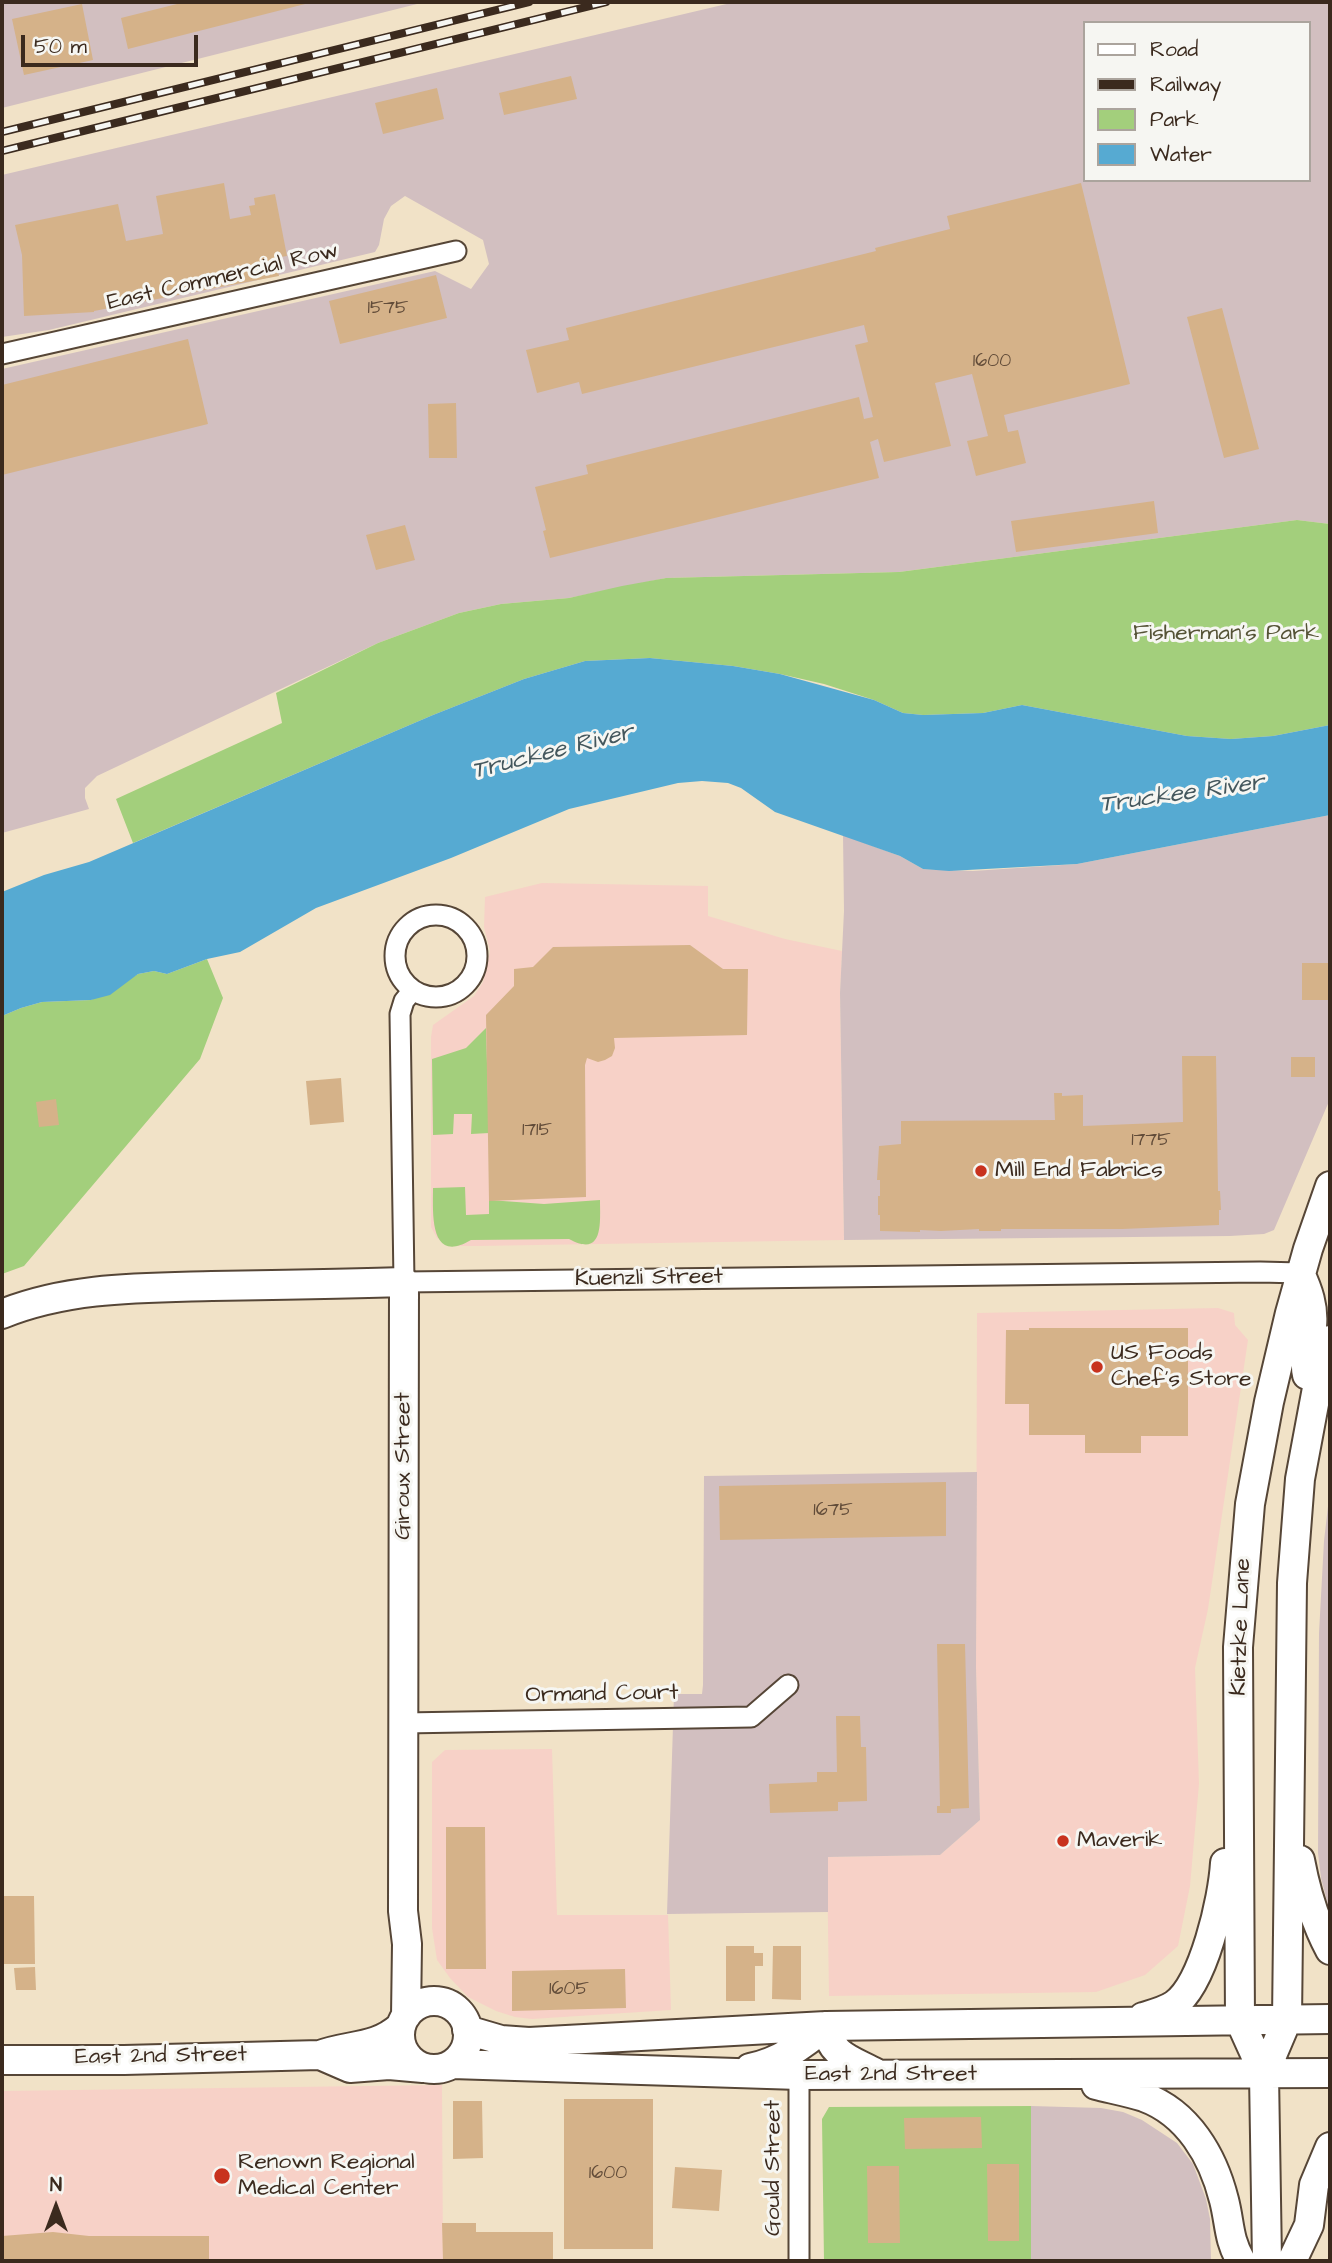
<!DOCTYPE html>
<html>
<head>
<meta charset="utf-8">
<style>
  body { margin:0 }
  #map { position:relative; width:1332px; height:2263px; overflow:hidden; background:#f1e2c7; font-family:"Architects Daughter",sans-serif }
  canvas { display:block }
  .frame { position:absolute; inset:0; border:4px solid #3b2a1e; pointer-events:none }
  .legend { position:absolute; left:1083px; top:21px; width:228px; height:161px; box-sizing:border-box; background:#f6f6f2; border:2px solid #aba49d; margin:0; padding:9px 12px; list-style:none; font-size:21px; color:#3b2a1e }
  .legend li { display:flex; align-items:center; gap:14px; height:35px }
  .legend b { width:35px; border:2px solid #aba49d }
  .north { position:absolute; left:21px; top:2172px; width:70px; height:70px; -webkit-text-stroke:5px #f6f6f2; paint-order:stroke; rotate:0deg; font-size:19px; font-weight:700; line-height:28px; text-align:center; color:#3b2a1e }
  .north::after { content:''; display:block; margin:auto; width:24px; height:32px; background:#3b2a1e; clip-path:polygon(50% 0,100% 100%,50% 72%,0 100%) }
  .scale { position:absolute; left:21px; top:35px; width:177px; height:32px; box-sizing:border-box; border:4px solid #3b2a1e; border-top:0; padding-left:9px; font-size:21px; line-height:24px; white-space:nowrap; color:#3b2a1e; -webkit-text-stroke:5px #f6f6f2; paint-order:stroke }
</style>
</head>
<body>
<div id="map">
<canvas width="1332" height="2263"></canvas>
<div class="frame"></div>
<ul class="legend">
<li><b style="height:9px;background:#fff"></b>Road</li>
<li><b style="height:9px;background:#3b2a1e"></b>Railway</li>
<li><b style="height:19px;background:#a3cf7c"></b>Park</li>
<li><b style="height:19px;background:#56aad2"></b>Water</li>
</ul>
<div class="north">N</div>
<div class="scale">50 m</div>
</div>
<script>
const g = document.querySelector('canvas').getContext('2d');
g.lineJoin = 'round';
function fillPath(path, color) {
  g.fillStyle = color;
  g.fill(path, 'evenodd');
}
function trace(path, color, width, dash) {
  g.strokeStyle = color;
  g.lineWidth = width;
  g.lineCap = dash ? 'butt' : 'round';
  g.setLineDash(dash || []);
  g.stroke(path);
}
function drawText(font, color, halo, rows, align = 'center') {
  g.font = font + ' "Architects Daughter",sans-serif';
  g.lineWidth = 6;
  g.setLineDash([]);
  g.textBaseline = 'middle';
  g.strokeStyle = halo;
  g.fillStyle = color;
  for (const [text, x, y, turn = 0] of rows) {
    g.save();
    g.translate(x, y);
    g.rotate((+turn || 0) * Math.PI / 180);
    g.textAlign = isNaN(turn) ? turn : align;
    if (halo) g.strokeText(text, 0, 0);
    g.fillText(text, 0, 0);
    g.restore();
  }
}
fillPath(new Path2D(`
  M542,883L708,886V916L785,939L842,951L840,993L844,1240L475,1246H449L437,1238L431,1227V1037L433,1025L474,996L483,982L490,951L484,927L485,897Z
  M1218,1308L1234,1313L1235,1325L1248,1340L1208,1609L1195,1668L1199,1784L1190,1886L1178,1946L1145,1975L1096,1992L829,1996L827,1857L940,1855L980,1820L976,1667L977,1313Z
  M552,1749L557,1915H668L671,2010L532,2019L515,2017L496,2011L468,1997L450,1978L437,1960L432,1928V1762L445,1750Z
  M442,2085L443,2261H2V2091Z`), '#f7d1c7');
fillPath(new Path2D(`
  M2,2H425L2,108Z
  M735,2H1330V524L1297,520L899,572L666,578L569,598L501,604L459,613L378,643L97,776L85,788V798L89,809L2,833V369L435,271L471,289L489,264L483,240L405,196L391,206L384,219L379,245L375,252L49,330L2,337V175ZM1085,23H1309V180H1085Z
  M1330,815V1099L1274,1230L1264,1234L1230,1236L844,1240L840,993L844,911L843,835L900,856L923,869L973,871L1077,864Z
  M977,1472L976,1667L980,1820L940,1855L828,1857V1912L667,1914L674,1694H702L703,1685L704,1476Z
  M1330,1489V1913L1321,1878L1318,1853L1319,1633L1324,1541Z
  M1031,2106L1101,2108L1123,2112L1142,2120L1177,2143L1193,2164L1206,2199L1210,2219L1211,2261H1031Z`), '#d2bfc0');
fillPath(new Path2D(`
  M1297,520L1330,524V725L1273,736L1231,739L1187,736L1022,705L983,713L923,715L903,713L874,700L824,684L780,674L733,666L650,658L585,661L524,679L433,715L133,843L116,799L282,723L276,693L378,643L459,613L501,604L569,598L622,586L666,578L899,572Z
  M207,959L223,998L200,1059L24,1266L2,1274V1016L21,1008L42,1002L91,1000L138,974L154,971L167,974Z
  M486,1028L489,1133L471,1134L472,1114H454L453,1134L433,1135L432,1059L466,1048Z
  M465,1187L466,1215L489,1214V1200L544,1204L600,1200C600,1223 604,1258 569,1239L471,1240C429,1265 433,1213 433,1188Z
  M1031,2106V2261H824L822,2119L829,2107Z`), '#a3cf7c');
fillPath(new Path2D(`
  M650,658L733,666L780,674L874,700L903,713L923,715L983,713L1022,705L1187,736L1231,739L1273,736L1330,725V815L1077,864L949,871L923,869L900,856L775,812L741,788L728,783L702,781L678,783L569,809L451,858L316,908L240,952L207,959L167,974L154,971L138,974L110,995L91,1000L42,1002L21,1008L2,1016V892L44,875L89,862L433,715L524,679L585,661Z`), '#56aad2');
fillPath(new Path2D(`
  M185,2H309V3L128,49L121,18Z
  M82,4L93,60L24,75L12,19Z
  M571,76L577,99L504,115L499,93Z
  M437,88L444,119L383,134L375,103Z
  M224,183L230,219L251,215L249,206L255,205L254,198L275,194L287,256L275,258L279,276L94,311V312L24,316L22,255L15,225L118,204L126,241L163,234L156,196Z
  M1081,183L1130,384L1004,415L1008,432L1018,430L1026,463L976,476L967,441L988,436L972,374L935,383L951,446L884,462L878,439L870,442L879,478L550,558L543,531L546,530L535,487L588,474L586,465L859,397L864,419L873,417L855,345L868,342L864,325L582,394L579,382L537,393L526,350L569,340L566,328L876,251L875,248L950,229L947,216Z
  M436,275L447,318L340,344L329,301Z
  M1222,308L1259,449L1224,458L1187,317Z
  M188,339L208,424L2,475V385Z
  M456,403L457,458H429L428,404Z
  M1154,501L1158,533L1016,552L1011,521Z
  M405,525L415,560L376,570L366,535Z
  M690,945L723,969H748L747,1035L614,1038L615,1048L612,1056L605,1060L598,1062L587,1058L585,1065L586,1197L489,1201L486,1015L514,986V969L533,967L553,947Z
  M1302,963H1330V1000H1302Z
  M1182,1056H1216L1218,1191H1220L1221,1210H1219V1225L1122,1229H1001V1231H979V1229L941,1231L920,1230V1232L880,1231V1215H878V1196H880V1180H877L879,1146L901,1144V1121L1055,1120L1054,1093H1062V1096L1083,1095V1126L1183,1122Z
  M1291,1057H1315V1077H1291Z
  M341,1078L344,1122L310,1125L306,1081Z
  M56,1099L59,1125L39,1127L36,1102Z
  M1029,1328H1188V1436H1141V1453H1085V1435H1029V1404H1005L1006,1330H1029Z
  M946,1482V1536L720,1540L719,1486Z
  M937,1644H965L969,1808L951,1809V1813H937V1806H940Z
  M836,1716H860L861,1747H866L867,1801L838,1802V1811L770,1813L769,1784L817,1782V1772H837Z
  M446,1827H485L486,1969H446Z
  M2,1896H34L35,1964H2Z
  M726,1946H754V1953H763V1966H755V2001H726Z
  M773,1946H801V2000L772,1999Z
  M35,1967L36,1990H16L14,1968Z
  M625,1969L626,2008L512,2011V1971Z
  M564,2099H653V2249H564Z
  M453,2101H482L483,2158L453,2159Z
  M981,2117L982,2148L905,2149L904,2118Z
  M987,2164H1019V2241H988Z
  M867,2166H899L900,2243H868Z
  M675,2167L722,2170L719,2211L672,2208Z
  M442,2223H476V2232H553V2261H443Z
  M53,2232L89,2236H209V2261H2V2236Z`), '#d5b289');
const street = new Path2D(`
  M2,354L456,251
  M395 956a41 41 0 1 1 82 0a41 41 0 1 1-82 0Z
  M413,990L404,1001L400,1014L404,1282L1260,1272L1300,1273
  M404,1723L751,1717L788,1685
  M799,2075V2261`);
const secondary = new Path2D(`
  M1300,1273C1308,1290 1314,1307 1312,1326C1311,1342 1303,1360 1307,1375
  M2,1314C69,1287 140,1288 212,1286C276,1285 340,1284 404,1282L403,1911L407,1944L406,2016
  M1300,1860C1306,1892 1315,1922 1330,1950
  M400 2035a34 34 0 1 1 68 0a34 34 0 1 1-68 0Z
  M1143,2017C1153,2014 1165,2011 1174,2005C1204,1984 1223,1898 1225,1863
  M826,2026C830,2056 852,2060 876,2073
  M467,2030L501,2040L529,2042L826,2026L1330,2019
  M320,2055L350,2068L389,2065L423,2068
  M2,2060H124L320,2055C350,2044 375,2049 400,2027
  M452,2064L799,2075L1330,2073
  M750,2068C780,2062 803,2045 826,2026
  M1264,2074L1287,2020L1292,1583L1300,1479L1317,1388L1330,1340
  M1096,2085C1112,2089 1128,2092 1144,2097C1188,2113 1213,2156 1224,2200C1230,2223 1228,2239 1241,2261
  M1267,2261L1264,2074L1240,2021L1238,1647L1250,1504L1269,1402L1290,1313L1308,1249L1330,1186
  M1292,2261L1309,2225L1314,2185L1330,2147`);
trace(street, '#564637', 23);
trace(secondary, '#564637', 32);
trace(street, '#fff', 19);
trace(secondary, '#fff', 28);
const rail = new Path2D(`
  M2,132L529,2
  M2,151L606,2`);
trace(rail, '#3b2a1e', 8);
trace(rail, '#f6f6f2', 5, [16]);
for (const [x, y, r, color] of [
  [981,1171,7,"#c8321e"],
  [1097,1367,7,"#c8321e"],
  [1063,1841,7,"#c8321e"],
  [222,2176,9,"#c8321e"]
]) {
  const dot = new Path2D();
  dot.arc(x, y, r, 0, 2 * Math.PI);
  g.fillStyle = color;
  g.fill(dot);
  trace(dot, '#f6f6f2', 2.5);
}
drawText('19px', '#624c39', null, [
  ["1575",388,309],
  ["1600",992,362],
  ["1715",537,1131],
  ["1775",1151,1141],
  ["1675",833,1511],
  ["1605",569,1990],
  ["1600",608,2174]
]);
drawText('23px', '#3b2a1e', '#f6f6f2', [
  ["East Commercial Row",223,278,-13],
  ["Kuenzli Street",649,1279,-1],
  ["Giroux Street",404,1466,-90],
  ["Kietzke Lane",1242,1627,-88],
  ["Ormand Court",602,1695,-1],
  ["East 2nd Street",161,2057,-1],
  ["East 2nd Street",891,2075],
  ["Gould Street",774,2168,-90]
]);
drawText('23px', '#555336', '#f6f6f2', [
  ["Fisherman's Park",1226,634]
]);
drawText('23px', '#3b2a1e', '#f6f6f2', [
  ["Mill End Fabrics",995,1171],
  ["US Foods",1111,1354],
  ["Chef's Store",1111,1380],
  ["Maverik",1077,1841],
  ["Renown Regional",238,2163],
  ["Medical Center",238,2189]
], 'left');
drawText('italic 24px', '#44575d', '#f6f6f2', [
  ["Truckee River",553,753,-14],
  ["Truckee River",1182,795,-8]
]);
</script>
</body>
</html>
